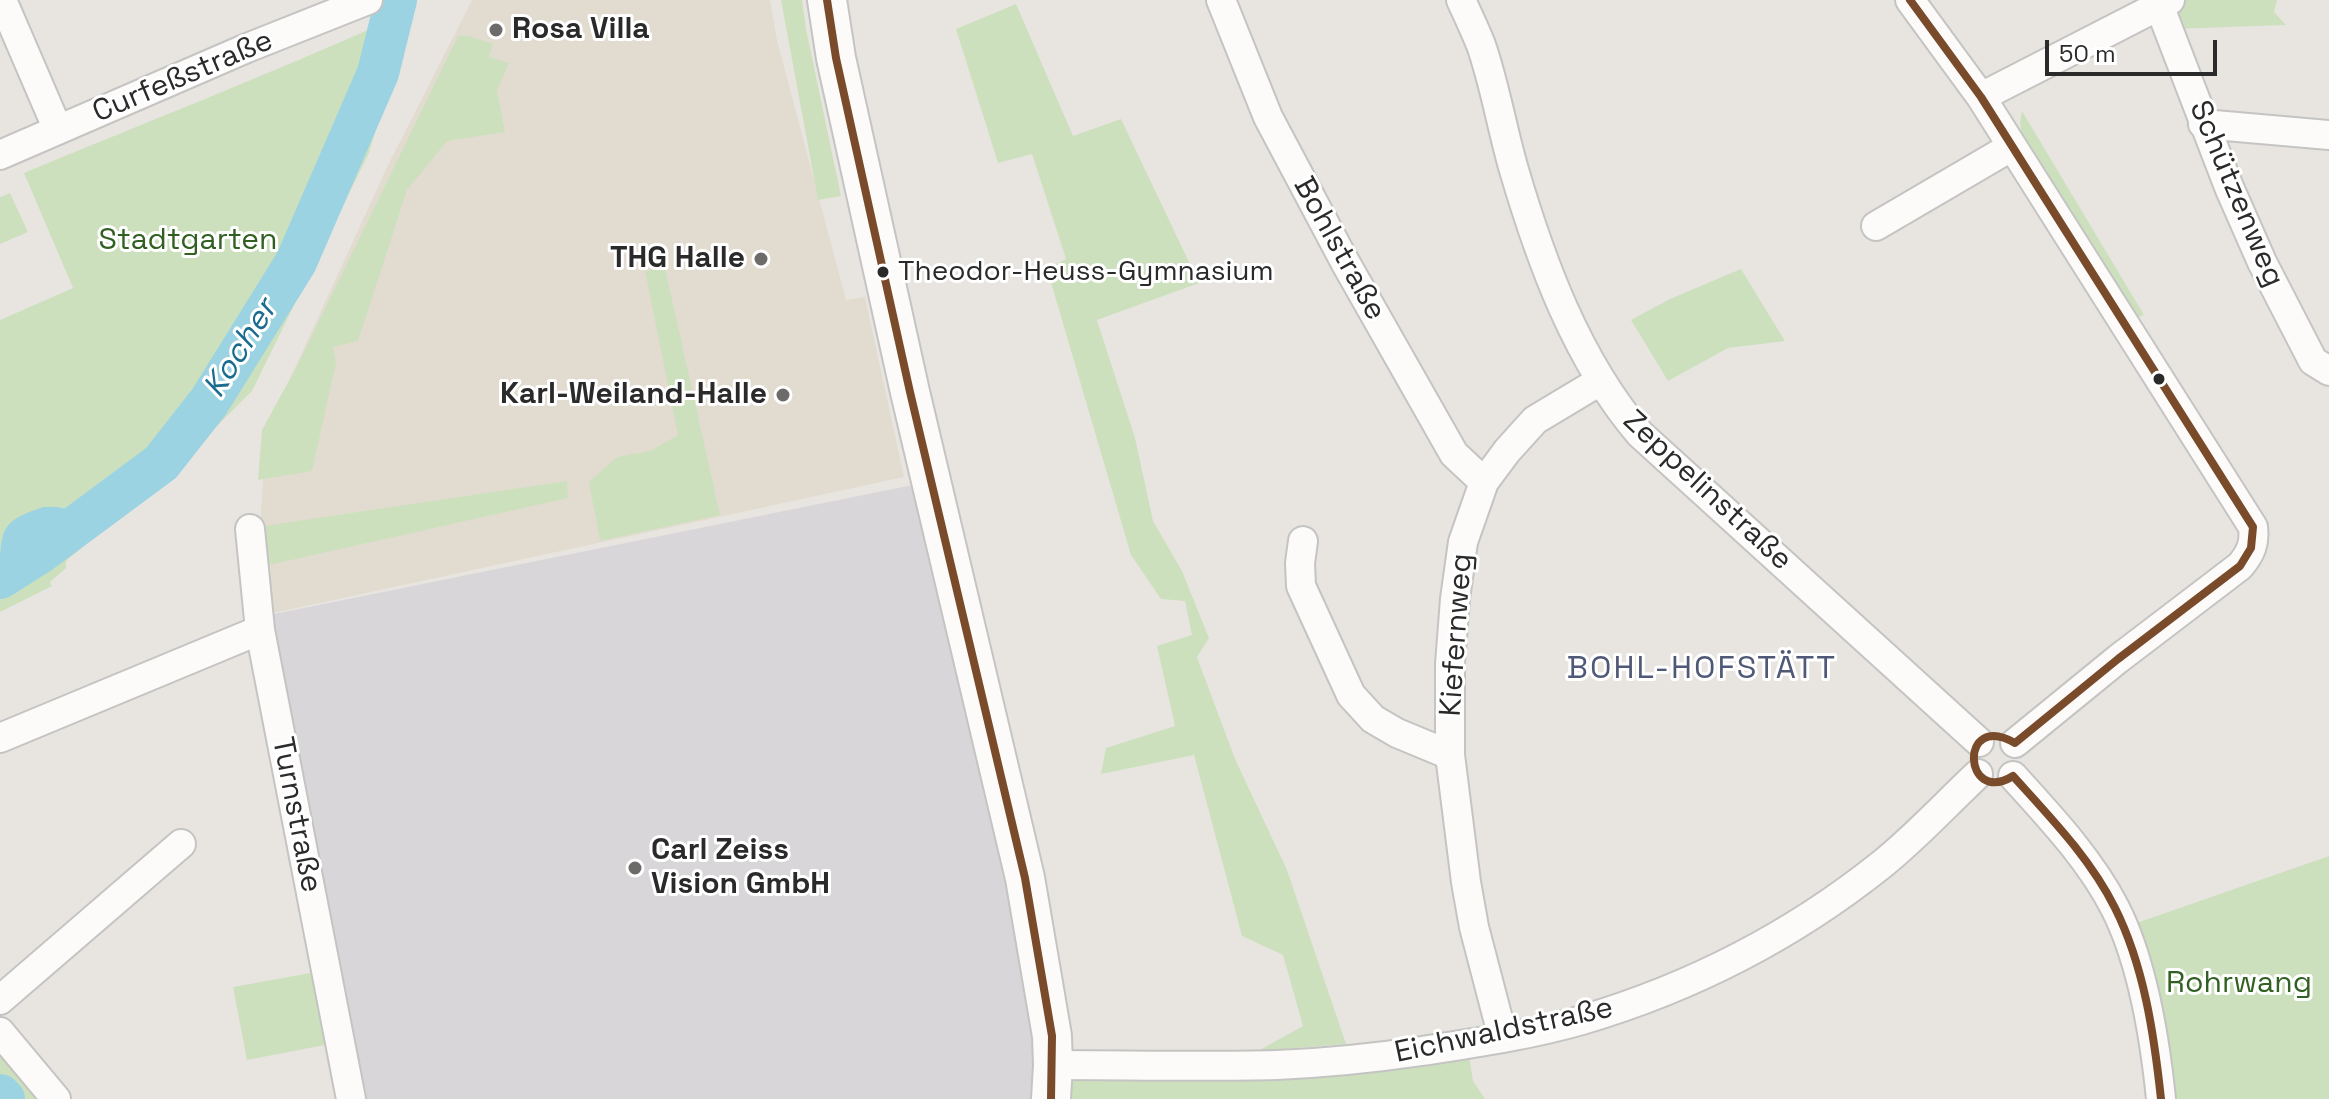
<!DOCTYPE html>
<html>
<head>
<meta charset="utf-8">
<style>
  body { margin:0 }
  #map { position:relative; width:2329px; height:1099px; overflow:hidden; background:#e8e5e1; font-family:"Space Grotesk",sans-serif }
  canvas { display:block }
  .scale { position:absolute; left:2045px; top:40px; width:172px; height:36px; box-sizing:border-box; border:4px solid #2a2a2a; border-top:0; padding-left:10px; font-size:24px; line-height:28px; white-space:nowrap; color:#2a2a2a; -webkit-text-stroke:6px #fff; paint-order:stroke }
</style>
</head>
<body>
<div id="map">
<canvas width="2329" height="1099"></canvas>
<div class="scale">50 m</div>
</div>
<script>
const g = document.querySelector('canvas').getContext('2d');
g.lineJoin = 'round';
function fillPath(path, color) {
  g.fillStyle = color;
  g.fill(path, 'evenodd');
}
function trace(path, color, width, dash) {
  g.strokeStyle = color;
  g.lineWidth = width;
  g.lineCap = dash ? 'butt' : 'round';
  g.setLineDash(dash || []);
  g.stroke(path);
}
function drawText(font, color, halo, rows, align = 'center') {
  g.font = font + ' "Space Grotesk",sans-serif';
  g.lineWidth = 6;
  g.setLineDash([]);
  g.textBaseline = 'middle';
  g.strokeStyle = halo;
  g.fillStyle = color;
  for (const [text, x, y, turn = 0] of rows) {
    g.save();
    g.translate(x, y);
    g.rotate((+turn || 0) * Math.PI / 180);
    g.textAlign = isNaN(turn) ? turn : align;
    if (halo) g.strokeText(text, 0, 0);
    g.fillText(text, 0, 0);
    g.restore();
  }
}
fillPath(new Path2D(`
  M913,485L1041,970L1051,1099H354L269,615Z`), '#d8d6d8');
fillPath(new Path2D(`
  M472,0H770L777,40L846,300L865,297L904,477L269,614L260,528L266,431L387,167Z`), '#e2dcd0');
fillPath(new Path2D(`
  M781,0H802L806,29L841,196L818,200Z
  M2182,0H2277L2274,12L2286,25L2173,29L2166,8Z
  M1016,4L1073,136L1121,119L1199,283L1097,320L1135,438L1153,521L1182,571L1209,638L1197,657L1235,759L1287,870L1346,1044L1258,1051L1303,1026L1283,955L1242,936L1194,755L1101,774L1106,748L1175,726L1157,646L1192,635L1185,601L1161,599L1131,555L1047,269L1066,259L1032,154L998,163L956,29Z
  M384,23L405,29L369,153L252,391L172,471L66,561V568L50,582L52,586L0,612V320L73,288L24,173C144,123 265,76 384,23Z
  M458,36H469L493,44L489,57L509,63L497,90L505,132L447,141L407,190L358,341L333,347L336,363L312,471L258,480L262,430L298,364Z
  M2022,111L2144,315L2130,321L2025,143C2020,131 2019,123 2022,111Z
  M10,193L28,232L0,244V197Z
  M665,268L720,515L600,541L589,482L617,457L650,451L678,435L645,271Z
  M1741,269L1785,341L1728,348L1668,381L1631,320L1670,299Z
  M567,481L568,498L260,567L257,527Z
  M2329,856V1099H2165L2128,926Z
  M316,972L330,1044L247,1060L233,987Z
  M0,1048L42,1099H0Z
  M1468,1049L1473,1081L1485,1099H1071L1069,1069Z`), '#cde0bd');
fillPath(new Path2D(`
  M44,507H57L92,514L41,552L0,578C0,529 0,521 44,507Z`), '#9cd3e2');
trace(new Path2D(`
  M0,578L41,552L161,463L209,402L296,262L378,73L396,0
  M0,1095L4,1099`), '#9cd3e2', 42);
const street = new Path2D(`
  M2,0L58,130
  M1221,0L1268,117L1345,262L1454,454L1484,482
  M1461,0C1468,15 1475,30 1481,45C1495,85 1502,129 1514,170C1541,262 1577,360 1640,434L1979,742
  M1910,0L1981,97L2253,527C2255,543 2251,553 2240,566L2118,659L2015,743
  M2159,5L2229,187L2262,262L2313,361L2329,371
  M1981,97L2170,0
  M2203,124L2329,135
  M0,155L247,48L368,0
  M1876,226L2011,147
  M250,529L260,630L351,1099
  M1303,541L1300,563L1301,586L1351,695L1373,719L1397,733L1450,755L1466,882L1474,927L1503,1038
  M0,738L260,630
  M1450,755V664L1455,599L1463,542L1484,482L1507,451L1535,420L1600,381
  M2013,776C2050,817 2090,859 2115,908C2142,961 2155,1040 2161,1099
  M0,1000L181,844
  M0,1032L56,1099
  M1053,1065C1128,1065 1203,1067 1277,1065C1325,1063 1374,1058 1422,1051C1475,1043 1530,1035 1582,1020C1690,988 1792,936 1881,865C1915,838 1946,804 1978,774`);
const secondary = new Path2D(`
  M827,0L836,58L910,392L1025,878L1052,1036L1053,1065L1051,1099`);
trace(street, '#c4c4c3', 32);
trace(secondary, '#c4c4c3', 42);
trace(street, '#fcfbfa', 28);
trace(secondary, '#fcfbfa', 38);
trace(new Path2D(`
  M827,0L836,58L910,392L1025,878L1052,1036L1051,1099
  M1910,0L1981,97L2253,527L2251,548L2240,566L2118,659L2015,743C1958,710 1963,807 2013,776C2050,817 2090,858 2115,908C2144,966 2154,1034 2161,1099`), '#7a4b2a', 8);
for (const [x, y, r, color] of [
  [496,30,8,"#6c6b6a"],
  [761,259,8,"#6c6b6a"],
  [883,272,7,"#2a2a2a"],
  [2159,379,7,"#2a2a2a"],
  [783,395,8,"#6c6b6a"],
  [635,868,8,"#6c6b6a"]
]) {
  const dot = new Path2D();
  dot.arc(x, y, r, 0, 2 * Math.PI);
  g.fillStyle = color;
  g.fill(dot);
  trace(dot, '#fff', 3);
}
drawText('28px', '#2a2a2a', '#fff', [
  ["Theodor-Heuss-Gymnasium",898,272]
], 'left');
drawText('bold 30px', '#2a2a2a', '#fff', [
  ["Rosa Villa",512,30],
  ["THG Halle",745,259,"right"],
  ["Karl-Weiland-Halle",767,395,"right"],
  ["Carl Zeiss",651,851],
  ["Vision GmbH",651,885]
], 'left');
drawText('30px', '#2a2a2a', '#fff', [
  ["Curfeßstraße",183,77,-23],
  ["Schützenweg",2236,194,67],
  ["Bohlstraße",1339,249,61],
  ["Zeppelinstraße",1707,491,43],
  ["Kiefernweg",1457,635,-86],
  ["Turnstraße",296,815,79],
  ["Eichwaldstraße",1504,1031,-12]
]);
drawText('30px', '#316022', '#fff', [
  ["Stadtgarten",188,241],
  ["Rohrwang",2239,984]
]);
drawText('italic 32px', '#1b6b8e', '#fff', [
  ["Kocher",241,349,-58]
]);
g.letterSpacing = '2px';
drawText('32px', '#4f5876', '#fff', [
  ["BOHL-HOFSTÄTT",1702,669]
]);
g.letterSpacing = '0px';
</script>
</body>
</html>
